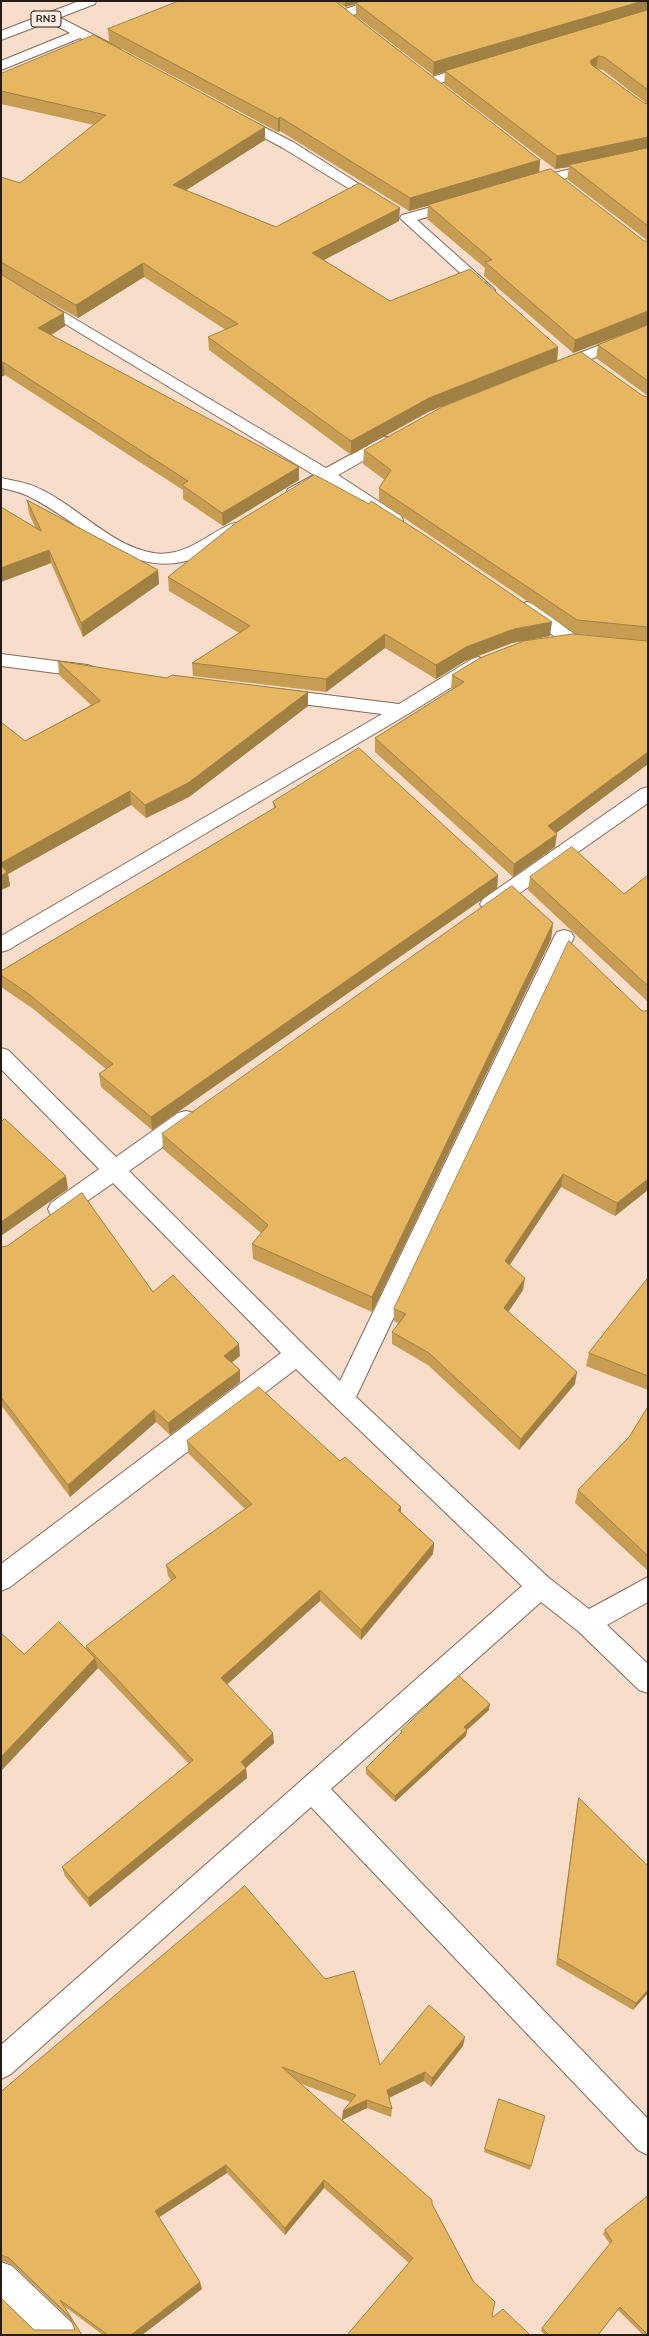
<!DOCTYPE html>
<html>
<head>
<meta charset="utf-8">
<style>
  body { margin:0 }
  #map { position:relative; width:649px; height:2336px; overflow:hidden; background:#f8ddca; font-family:Mulish,sans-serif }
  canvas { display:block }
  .frame { position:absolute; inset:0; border:2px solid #251c15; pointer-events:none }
</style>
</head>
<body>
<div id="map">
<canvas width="649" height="2336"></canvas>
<div class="frame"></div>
</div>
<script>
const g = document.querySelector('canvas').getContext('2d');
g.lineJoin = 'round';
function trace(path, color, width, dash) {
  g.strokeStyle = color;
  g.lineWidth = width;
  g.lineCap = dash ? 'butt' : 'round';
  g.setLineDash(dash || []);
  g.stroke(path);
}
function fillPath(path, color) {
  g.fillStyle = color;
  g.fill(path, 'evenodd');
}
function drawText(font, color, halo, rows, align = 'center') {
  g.font = font + ' Mulish,sans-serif';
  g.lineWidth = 3.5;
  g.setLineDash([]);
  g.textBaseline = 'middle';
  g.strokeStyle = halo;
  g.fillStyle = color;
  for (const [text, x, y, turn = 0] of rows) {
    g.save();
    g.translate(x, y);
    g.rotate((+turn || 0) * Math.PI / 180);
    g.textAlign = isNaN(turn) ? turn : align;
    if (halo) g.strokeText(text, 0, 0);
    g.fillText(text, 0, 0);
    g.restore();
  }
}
const street = new Path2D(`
  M370,1H389L388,4L353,15L369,29L367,32H357L338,14L339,11Z
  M51,13L119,48L121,51L114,55L109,54L80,38L1,70V61L70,33L46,20L45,17L46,14Z
  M472,65L479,69L477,72L430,86L423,82L425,79Z
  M240,115L293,142L386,201L384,204H374L283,148L235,122L233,119Z
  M648,151V159L529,187L522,183L524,180Z
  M457,200L462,201L464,204L462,207L417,220L492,287L495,290L492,293H482L400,218L402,215Z
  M1,275L326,468L383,437H395L397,440L395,443L338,475L401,516L403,520L401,524H389L325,482L300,497H288L286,493L288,489L314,475L1,285Z
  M648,326V336L564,370H552L550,367L552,364Z
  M1,478C15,481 30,483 42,490C79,508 112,546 153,553C192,560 222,518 243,523L245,527C239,537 221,545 211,551C138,591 90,527 30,497C21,492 11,490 1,488Z
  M527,602L533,604L577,636L580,640L577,644L571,646L565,644L521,612L518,608L521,604Z
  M1,654L87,665L93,667L96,671L93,675L87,677L1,666Z
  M478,657L484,659L487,663L484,667L408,714L8,950L1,952V936L382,714L278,701L272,699L269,695L272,691L278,689L399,704L472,659Z
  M648,787V803L497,909L490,911L483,909L480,904L483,899L641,789Z
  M564,930L571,932L574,937L356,1397L549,1578L589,1609L648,1577V1602L607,1625L648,1664V1693L639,1690L578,1631L541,1602L331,1789L648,2119V2155L638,2150L311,1807L11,2074L1,2079V2045L522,1586L296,1369L10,1587L1,1591V1564L281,1353L113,1183L67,1215L59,1218L51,1215L48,1209L51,1203L99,1169L1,1069V1048L8,1050L116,1157L178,1113L186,1111L194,1113L197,1119L194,1125L129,1171L340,1381L554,937L557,932Z
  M1,2262L12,2266L73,2324L78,2335H39L1,2298Z`);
const highway = new Path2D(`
  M79,1H96L95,4L1,40V31Z`);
trace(street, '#826a59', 2);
trace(highway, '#826a59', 2);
fillPath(street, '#fff');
fillPath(highway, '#fff');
fillPath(new Path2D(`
  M335,1H648V241L567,179L569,167L555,169L444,84L445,72L433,75L356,16V4L345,7ZM598,69L603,70L647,104L644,103Z
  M108,29L540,160L539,173L644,241H648V396L596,358L598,345L648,325L573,353L484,276L485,268L427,219L428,206L409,211L280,131L278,132L109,42Z
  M1,74L265,140L186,190L276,227L399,221L324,260L390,301L558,347L557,361L428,412L351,455L209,350L208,337L226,330L144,277L78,318L8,279L65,326L51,335L299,480L223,526L183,499V490L5,375L1,377V177L20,183L94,125L1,104Z
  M643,396L648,397V764L556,833L555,847L513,877L375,752V738L453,689L451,688L452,675L619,638L576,634L379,501V488L385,480L363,464L364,450Z
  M27,500L158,570L159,584L83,637L51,563L1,582V507L35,527L29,514Z
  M168,577L550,636L512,643L465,661L436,679L385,648L326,692L193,676L192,663L239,633L169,591Z
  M58,661L167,678L308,692V706L189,797L146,818L131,805L8,874L10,886L1,890V722L25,741L91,705L59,675Z
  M273,802L498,875L497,889L152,1130L101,1087L99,1074L106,1069L32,1008L1,987V971L274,809Z
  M648,875V1002L528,890L530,877L624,894Z
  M553,923L551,939L372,1312L253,1259L252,1244L261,1233L163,1149L162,1134Z
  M642,1011L648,1190L615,1216L561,1187L509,1265L523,1290L508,1311L575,1384L519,1450L428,1365L392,1344V1332L399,1324L394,1321V1309Z
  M1,1247L153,1292L240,1356L232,1362L240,1370V1382L170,1435L156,1422L70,1497L1,1405Z
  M648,1278V1390L586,1366L589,1353Z
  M648,1407V1571L575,1503L578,1490L629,1437Z
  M187,1441L340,1461L401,1507V1512L434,1543L433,1554L361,1640L320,1601L227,1684L274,1743L246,1768L247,1778L90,1907L65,1876L62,1867L189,1764L97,1667L98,1668L1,1771V1633L24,1654L86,1649V1646L172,1581L168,1576L166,1565L245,1509L188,1453Z
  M489,1710L467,1730L466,1736L395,1802L366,1774V1768L401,1733V1731Z
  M579,1798L648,1866V1993L633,2010L556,1965L577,1806Z
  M245,1886L380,2065L463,2046L431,2087L424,2081L389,2098L392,2109L391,2117L367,2108L342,2120L343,2111L350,2102L299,2083L432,2204L493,2317L530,2335H347L409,2263L324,2188L285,2235L227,2173L159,2217L202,2289L142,2335H103L64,2306L82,2335L34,2330H75L72,2321L13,2265L2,2261H1V2092Z
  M499,2099L531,2166L530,2170L484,2152Z
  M648,2196V2335H643L618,2310L598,2335H545L541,2331L542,2328L610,2244L603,2234L605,2230Z`), '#c69d53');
fillPath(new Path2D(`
  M345,1H365L356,3V4L345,7Z
  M643,1H648V12L445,71V72L433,75L434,62Z
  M598,56L596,69L589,74L590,61Z
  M280,117V131L278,132V119Z
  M265,127V140L174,198L173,185Z
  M648,137V150L569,165V167L555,169L557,156Z
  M540,160L539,173L409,211L410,198Z
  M400,208L399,221L312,266V253Z
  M143,263L144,277L78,318L76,305Z
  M648,311L647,325L573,353L575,340Z
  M64,313L65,326L40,342L38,328Z
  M558,347L557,361L428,412L351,455V441L429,398Z
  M3,362L5,375L1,377V363Z
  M299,467V480L223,526L222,513Z
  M49,550L51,563L1,582V568Z
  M158,570L159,584L83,637L81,623Z
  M552,622L550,636L512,643L465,661L436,679V665L466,647L514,629Z
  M385,634V648L326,692V679Z
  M308,692V706L189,797L146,818L145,805Z
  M648,752V764L547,840L548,826Z
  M130,791L131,805L8,874L10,886L1,890V863Z
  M557,834L555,847L513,877L514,864Z
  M498,875L497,889L152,1130L151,1117Z
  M553,923L551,939L372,1312V1297Z
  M563,1174L561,1187L504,1274L505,1261Z
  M66,1176L68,1189L1,1236V1222Z
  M648,1179V1190L615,1216L617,1203Z
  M525,1278L523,1290L503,1320L504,1308Z
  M239,1344L240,1356L225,1368L224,1356Z
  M240,1370V1382L170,1435L168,1423Z
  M577,1372L575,1384L519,1450L521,1439Z
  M154,1410L156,1422L70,1497L68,1485Z
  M401,1507L400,1518L398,1510Z
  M434,1543L433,1554L361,1640V1630Z
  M320,1590V1601L222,1689L221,1678Z
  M95,1658L98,1668L1,1771V1757Z
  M490,1704L489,1710L467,1730L466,1736L395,1802V1796L464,1727Z
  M273,1733L274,1743L244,1769L246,1768L247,1778L90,1907L88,1898L241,1762Z
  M648,1990V1993L633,2010L636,2003Z
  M465,2037L463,2046L431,2087L432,2078Z
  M425,2072L424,2081L386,2099L387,2090Z
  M367,2100V2108L342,2120L343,2111Z
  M226,2165L227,2173L158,2218L155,2211Z
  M324,2180V2188L285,2235V2228Z
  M200,2282L202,2289L142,2335H131Z`), '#a18043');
const building = new Path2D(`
  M179,1H335L540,160L410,198L280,117L278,119L108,29Z
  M362,1H643L434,62L356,3Z
  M648,10V90L604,57L598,56L590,61L592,65L644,103L648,104V137L557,156L445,71Z
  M94,35L265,127L173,185L276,227L359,183L400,208L312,253L390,301L470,269L558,347L429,398L351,441L208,337L238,324L143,263L76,305L1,262V177L20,183L106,115L1,91V74Z
  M648,148V226L569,165Z
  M551,169L644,241H648V311L575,340L485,262L492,260L428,205Z
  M1,274L64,313L38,328L299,467L222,513L182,485L188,481L3,362L1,363Z
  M648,325V381L598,345Z
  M581,352L643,396L648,397V627L577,620L379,488L391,470L364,450L442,407Z
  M315,475L369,504L371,501L426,536L552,622L514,629L466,647L436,665L385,634L326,679L192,663L250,626L168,577L237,522Z
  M27,500L158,570L81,623L49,550L1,568V507L41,531Z
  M573,634L648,641V752L548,826L557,834L514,864L375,738L464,682L452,675L480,658L524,641Z
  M58,661L167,678L172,675L308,692L188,783L145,805L130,791L1,863V722L25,741L100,701Z
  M359,748L498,875L151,1117L99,1074L113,1064L30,995L1,975V971L276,807L273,802Z
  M572,847L624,894L648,875V986L530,877Z
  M1,865L7,872L1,876Z
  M512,886L553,923L372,1297L252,1244L268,1225L162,1134Z
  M569,941L642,1011H648V1179L617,1203L563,1174L505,1261L525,1278L504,1308L577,1372L521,1439L429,1353L392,1332L406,1314L394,1309Z
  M5,1119L66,1176L1,1222V1122Z
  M82,1193L153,1292L173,1275L239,1344L224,1356L240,1370L168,1423L154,1410L68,1485L1,1397V1247L7,1246Z
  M648,1278V1376L589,1353Z
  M259,1387L340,1461L345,1457L401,1507L398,1510L434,1543L361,1630L320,1590L221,1678L273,1733L241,1762L246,1768L88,1898L62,1867L193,1760L86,1646L176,1577L166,1565L252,1504L187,1441Z
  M648,1407V1556L578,1490L629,1437Z
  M59,1622L95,1658L1,1757V1633L24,1654Z
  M459,1676L490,1704L464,1727L467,1730L395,1796L366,1768L402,1732L401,1731Z
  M579,1798L648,1866V1990L636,2003L558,1958Z
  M245,1886L325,1979L354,1971L380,2065L429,2005L465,2037L432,2078L425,2072L387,2090L392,2109L367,2100L343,2111L356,2095L282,2067L432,2200V2204L473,2281L495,2302L492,2315L493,2317L503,2309L530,2335H347L413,2258L324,2180L285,2228L226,2165L155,2211L200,2282L131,2335H108L60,2300L82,2335H1V2298L34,2330H75L70,2317L9,2258L1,2255V2092Z
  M499,2099L545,2116L531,2166L485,2149Z
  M648,2196V2335L620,2307L598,2335H549L542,2328L612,2241L605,2230Z`);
fillPath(building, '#e6b760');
trace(building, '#a18043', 1);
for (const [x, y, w] of [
  [46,19,30]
]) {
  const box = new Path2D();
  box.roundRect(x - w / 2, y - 8, w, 16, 3);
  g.fillStyle = '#fdece1';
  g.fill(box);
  trace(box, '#251c15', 1);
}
drawText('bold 10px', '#251c15', null, [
  ["RN3",46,19]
]);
</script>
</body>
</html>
